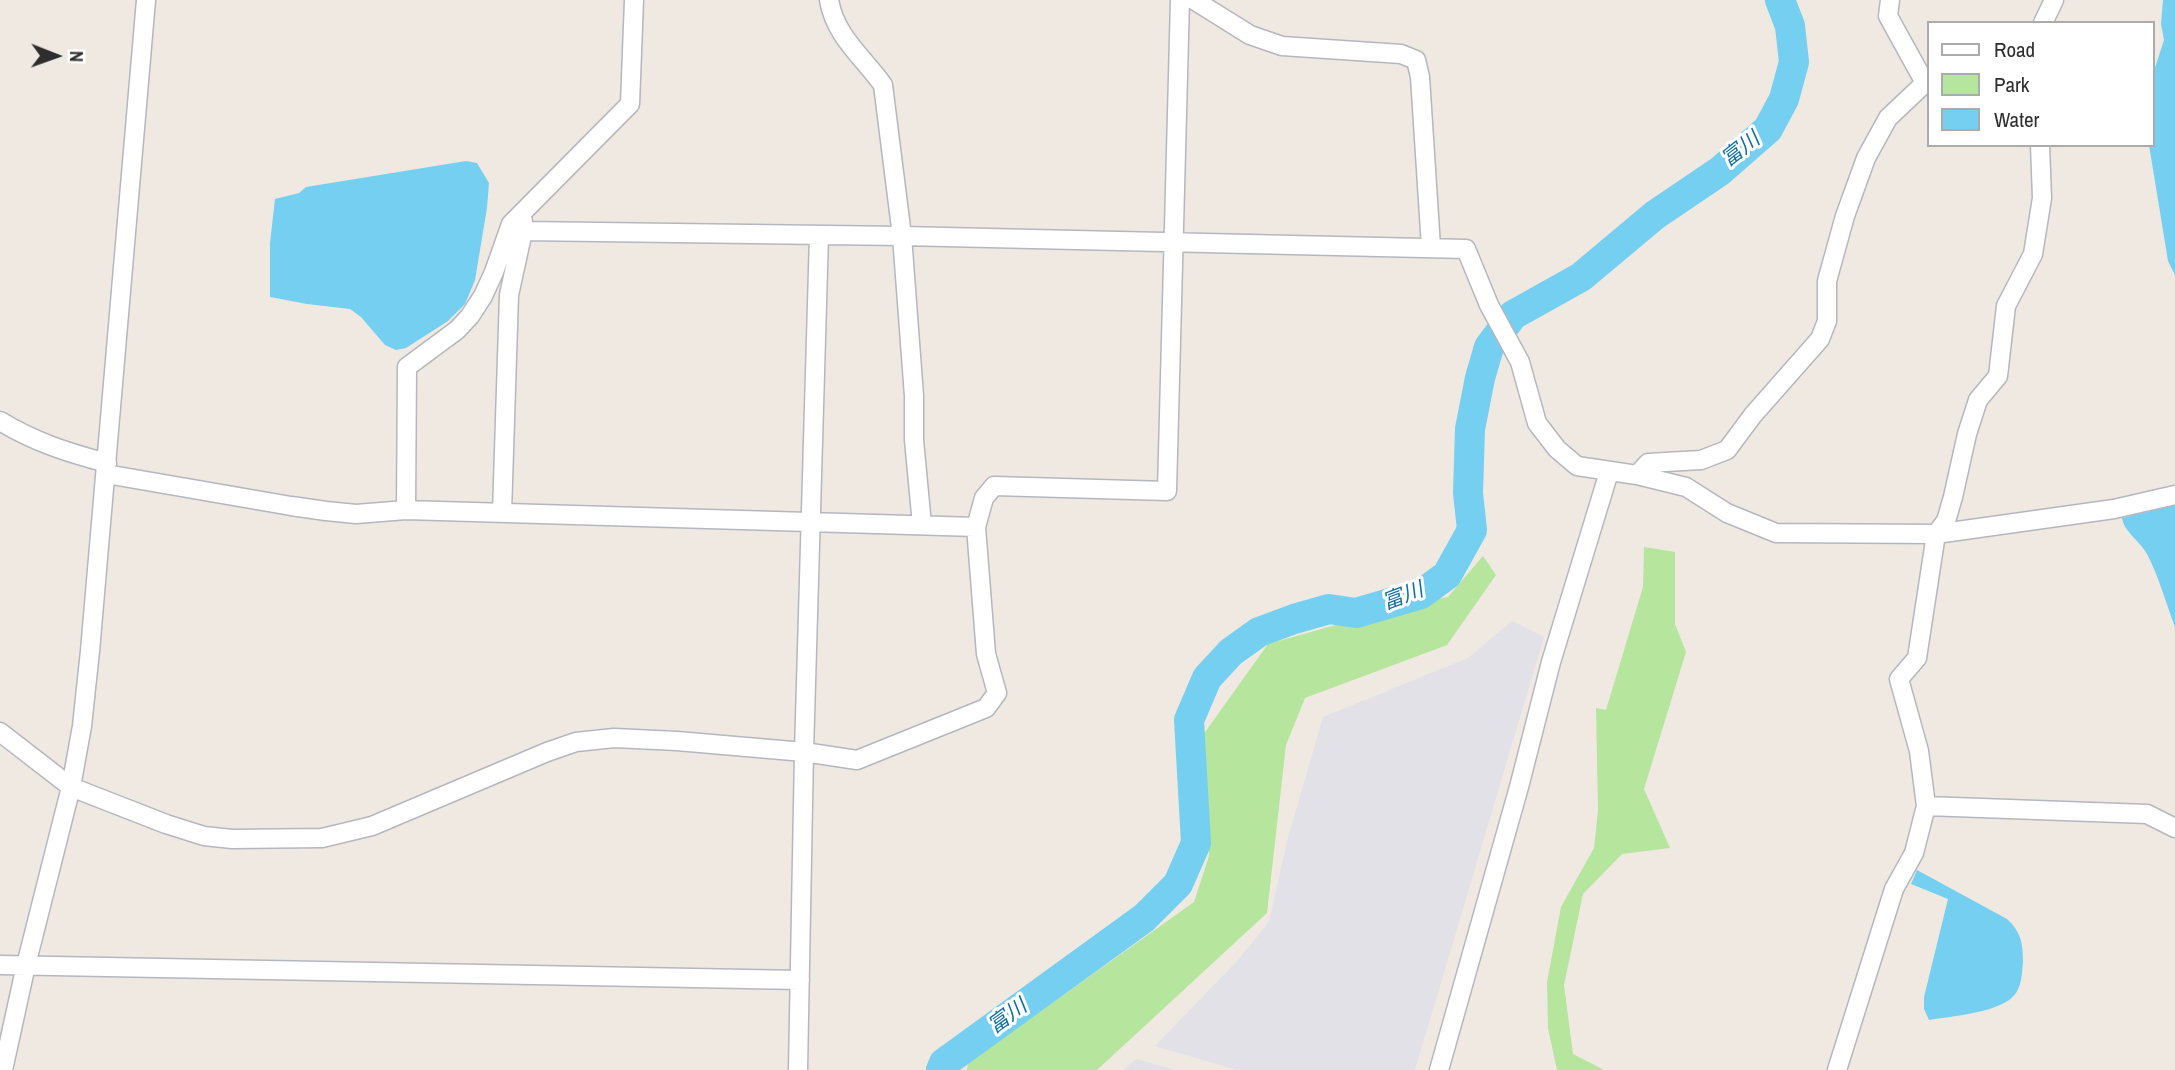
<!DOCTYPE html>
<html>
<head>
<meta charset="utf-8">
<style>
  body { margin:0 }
  #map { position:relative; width:2175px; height:1070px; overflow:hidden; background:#efe9e1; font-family:"Archivo Narrow",sans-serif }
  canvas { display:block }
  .legend { position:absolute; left:1927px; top:21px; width:228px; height:126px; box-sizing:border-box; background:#fff; border:2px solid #ababab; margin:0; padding:9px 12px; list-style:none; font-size:21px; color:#2e2e2e }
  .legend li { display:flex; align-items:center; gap:14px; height:35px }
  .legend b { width:35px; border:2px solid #ababab }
  .north { position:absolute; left:21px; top:21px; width:70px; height:70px; -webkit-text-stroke:5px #fff; paint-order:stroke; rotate:91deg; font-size:19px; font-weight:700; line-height:28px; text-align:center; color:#2e2e2e }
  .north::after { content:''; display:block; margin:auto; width:24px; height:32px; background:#2e2e2e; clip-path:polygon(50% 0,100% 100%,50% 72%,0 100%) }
</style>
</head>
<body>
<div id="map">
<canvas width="2175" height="1070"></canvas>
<ul class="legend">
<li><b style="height:9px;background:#fff"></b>Road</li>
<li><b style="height:19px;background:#b6e59e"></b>Park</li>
<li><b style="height:19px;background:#75cff0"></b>Water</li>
</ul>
<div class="north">N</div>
</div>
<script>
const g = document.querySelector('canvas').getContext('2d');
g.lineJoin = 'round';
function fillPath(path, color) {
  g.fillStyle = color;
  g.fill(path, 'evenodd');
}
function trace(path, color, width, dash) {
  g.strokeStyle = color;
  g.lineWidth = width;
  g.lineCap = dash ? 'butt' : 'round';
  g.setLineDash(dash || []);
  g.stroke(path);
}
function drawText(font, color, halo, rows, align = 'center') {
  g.font = font + ' "Archivo Narrow","Noto Sans JP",sans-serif';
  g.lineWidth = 6;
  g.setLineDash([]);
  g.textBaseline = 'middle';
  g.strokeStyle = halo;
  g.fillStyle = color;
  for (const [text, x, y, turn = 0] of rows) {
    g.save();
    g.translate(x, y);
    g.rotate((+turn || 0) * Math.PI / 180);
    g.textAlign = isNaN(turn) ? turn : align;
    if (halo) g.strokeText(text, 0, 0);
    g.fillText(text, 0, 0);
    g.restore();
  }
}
fillPath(new Path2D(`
  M1512,621L1544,637L1415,1070H1237L1155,1046L1236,962L1269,922L1287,841L1323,717L1468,658Z
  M1136,1059L1176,1070H1123Z`), '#e3e1e8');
fillPath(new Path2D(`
  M1644,547L1675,552V624L1686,652L1644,789L1670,848L1622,854L1583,894L1564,985L1573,1054L1604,1070H1557L1548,1028L1547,982L1561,907L1594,848L1598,811L1596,708L1606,710L1643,587Z
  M1483,556L1496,575L1447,645L1305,698L1286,745L1267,913L1097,1070H967L968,1063L1194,902L1209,856L1203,735L1268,644L1407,605L1448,597Z`), '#b6e59e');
fillPath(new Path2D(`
  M2163,0H2175V275L2168,261L2149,145H2152V77L2164,40L2161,24Z
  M466,161L477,163L489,183L487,208L475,280L465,304L448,321L406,348L396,350L385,345L361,317L350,309L307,304L270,297V243L275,199L299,193L306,187Z
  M2175,505V627C2166,603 2159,577 2147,554C2140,541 2124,532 2122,518Z
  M1917,870L2007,919C2021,932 2023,943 2023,962C2022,972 2022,984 2016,993C2003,1013 1951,1016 1929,1020L1924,1009V997L1948,899L1911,884Z`), '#75cff0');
trace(new Path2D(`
  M941,1070L944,1063L1144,918L1178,884L1196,843L1189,720L1207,678L1231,652L1259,632L1294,619L1329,609L1356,613L1421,594L1447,575L1472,530L1468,493L1470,429L1480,378L1489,347L1513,315L1581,277L1655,215L1720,171L1768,129L1784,99L1794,62L1790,26L1780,0`), '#75cff0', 30);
const minor = new Path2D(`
  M829,0C835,36 863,57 883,85L902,236L914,396V440L922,525
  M1194,0L1250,35L1282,46L1401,54L1416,60L1420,77L1431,247
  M2043,23L2054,0
  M523,231L902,236L1466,249L1489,305L1520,362L1537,423L1557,449L1577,466L1637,475L1686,487L1727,513L1776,533L1936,534L2114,509L2175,495
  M0,421C34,442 69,453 107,463
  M106,474L291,506L326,511L356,514L406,510L976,527L984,498L994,486L1167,491L1180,0
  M1637,475L1648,463L1701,460L1727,450L1753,415L1820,339L1827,321V281L1845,216L1866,158L1888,118L1925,83L1888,16L1890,0
  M406,510L407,367L457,330L470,316L483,296L494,272L511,224L630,104L634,0
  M502,513L509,295L523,231V221
  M0,732L71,787L166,824L204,836L232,839L322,838L372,826L547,752L576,742L614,738L677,741L804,752L857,760L986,708L997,693L986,654L976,527
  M1926,806L2147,814L2175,828
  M0,965L800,980
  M3,1070L26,965L71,787L82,726L90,651L146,0
  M798,1070L804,752L819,235
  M1439,1070L1519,787L1551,662L1609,472
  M1837,1070L1894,889L1914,853L1926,806L1919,751L1899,679L1917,658L1936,534L1946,521L1953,497L1967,434L1978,400L1998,376L2006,306L2033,254L2042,198L2040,145`);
trace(minor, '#b4b7c1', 21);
trace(minor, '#fff', 18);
drawText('italic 21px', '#0d6fa3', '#fff', [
  ["富川",1741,150,-38],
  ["富川",1403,597,-21],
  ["富川",1008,1017,-36]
]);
</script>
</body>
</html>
